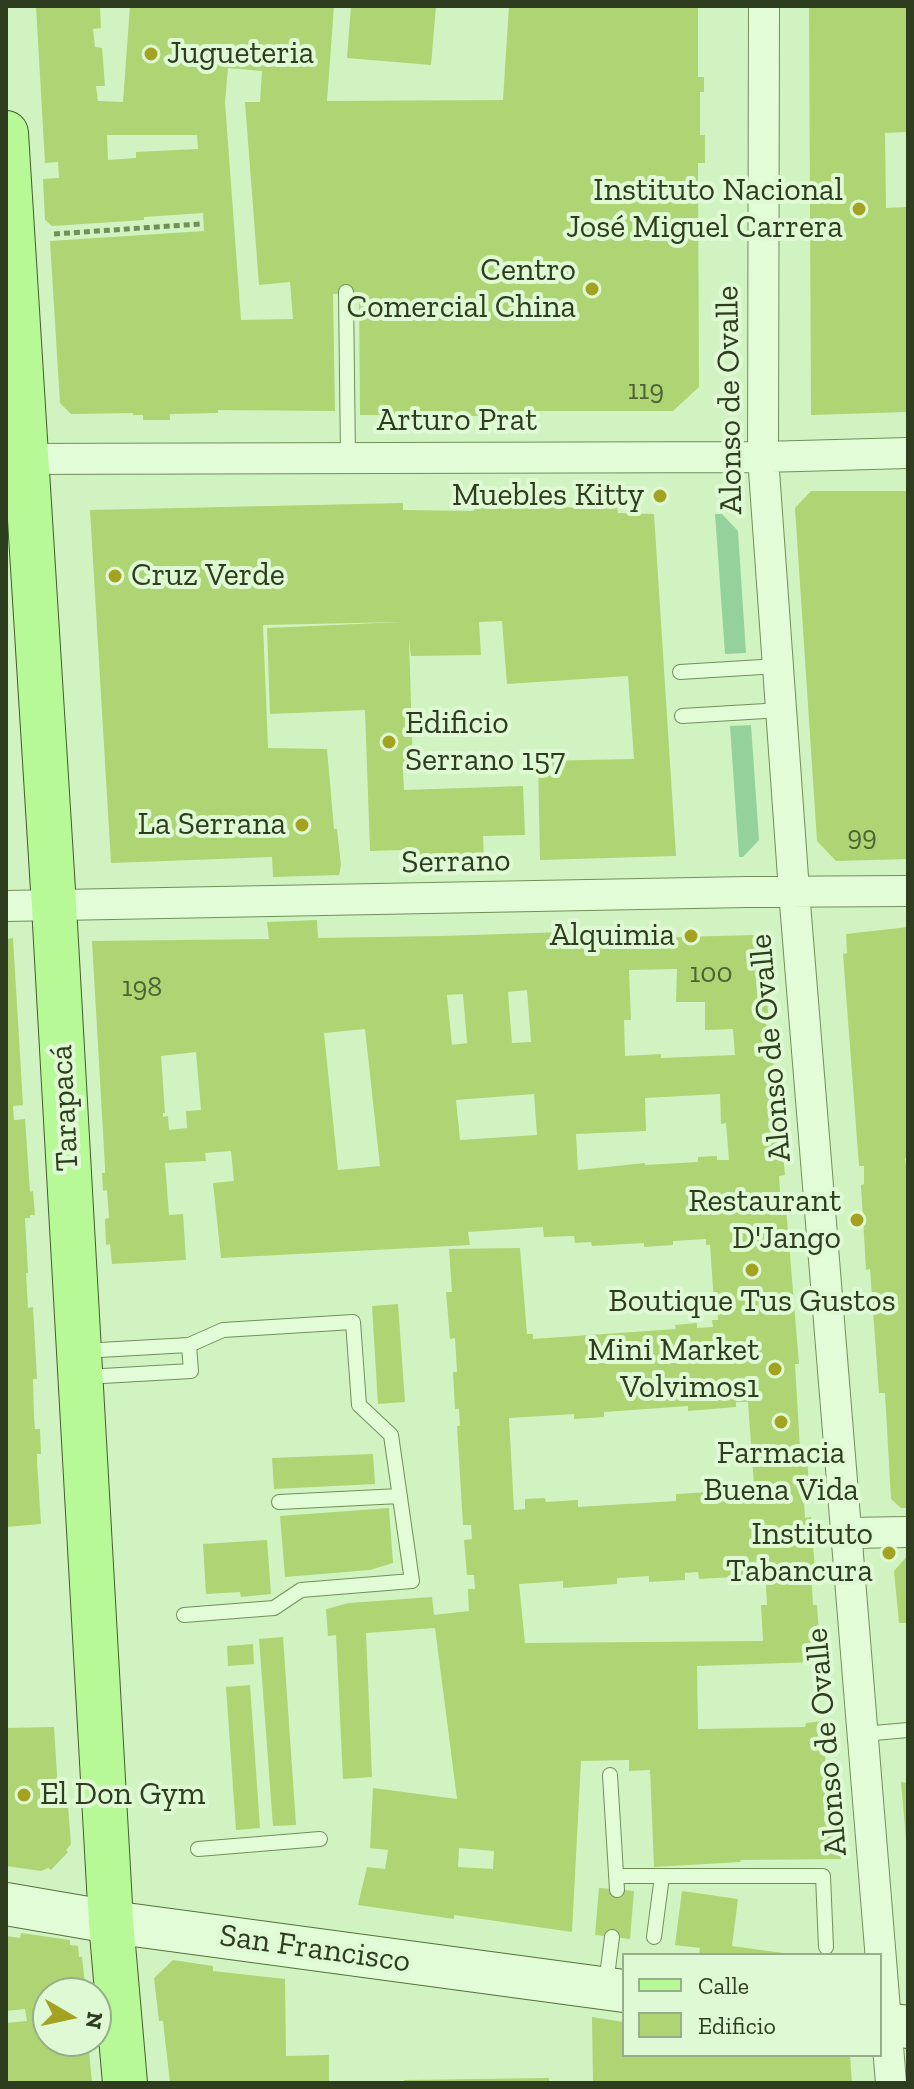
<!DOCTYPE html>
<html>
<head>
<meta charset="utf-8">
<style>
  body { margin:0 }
  #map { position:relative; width:914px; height:2089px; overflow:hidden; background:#d1f3c2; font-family:"Zilla Slab",serif }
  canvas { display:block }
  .frame { position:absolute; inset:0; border:8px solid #2e3d1d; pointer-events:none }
  .legend { position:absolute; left:622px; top:1953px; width:260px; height:104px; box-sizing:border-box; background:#def9d3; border:2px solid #98ae8a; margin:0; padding:10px 14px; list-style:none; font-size:24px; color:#2e3d1d }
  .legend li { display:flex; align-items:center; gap:16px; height:40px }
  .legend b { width:40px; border:2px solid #98ae8a }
  .north { position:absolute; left:32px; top:1977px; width:80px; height:80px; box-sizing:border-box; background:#def9d3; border:2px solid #98ae8a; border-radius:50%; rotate:99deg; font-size:22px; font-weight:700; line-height:32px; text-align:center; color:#2e3d1d }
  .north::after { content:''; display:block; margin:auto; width:28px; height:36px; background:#a4a221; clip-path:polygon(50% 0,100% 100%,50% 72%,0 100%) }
</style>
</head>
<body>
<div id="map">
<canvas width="914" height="2089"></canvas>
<div class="frame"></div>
<ul class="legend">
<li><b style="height:10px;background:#b7f997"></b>Calle</li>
<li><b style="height:22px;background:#aed474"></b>Edificio</li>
</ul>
<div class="north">N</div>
</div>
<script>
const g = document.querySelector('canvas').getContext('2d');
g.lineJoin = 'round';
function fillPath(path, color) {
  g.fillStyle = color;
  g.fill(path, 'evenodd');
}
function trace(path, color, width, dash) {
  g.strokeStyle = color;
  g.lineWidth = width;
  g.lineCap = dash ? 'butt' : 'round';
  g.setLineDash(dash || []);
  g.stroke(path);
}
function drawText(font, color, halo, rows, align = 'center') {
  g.font = font + ' "Zilla Slab",serif';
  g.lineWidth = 8;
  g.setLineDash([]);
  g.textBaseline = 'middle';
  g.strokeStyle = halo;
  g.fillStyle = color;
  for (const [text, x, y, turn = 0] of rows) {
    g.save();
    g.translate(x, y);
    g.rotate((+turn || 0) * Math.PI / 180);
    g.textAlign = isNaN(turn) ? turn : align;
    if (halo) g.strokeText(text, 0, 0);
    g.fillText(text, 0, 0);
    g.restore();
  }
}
fillPath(new Path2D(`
  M715,514H722L738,531L746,653L725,654Z
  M751,725L759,840L743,857H739L730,726Z`), '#95d29b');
fillPath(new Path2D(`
  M36,6H100L101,28L93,29L95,47L102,48L105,86H96L98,101L123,102L130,6H334L327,101L503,100L509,6H698V77H704V92H700V135H705V163H698L699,387L673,411H480V416L360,415L359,292L333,294L335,411L218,410V413L170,414V420H143V415H133V413L71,414L60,403L50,241L204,231L203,213L144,217V220L52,226L45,220L43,179L59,178L58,162L45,163ZM228,68L262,71L260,102H245L259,285L290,282L293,319L241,320L225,102ZM107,135H197L198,149L136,152V158L108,160Z
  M351,6H436L431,65L347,58Z
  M809,6H908V132L885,133L886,208L908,207V412L811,415Z
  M811,491H908V859L836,861L817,841L795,508Z
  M403,503V510L474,511L473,506L617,508L618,513L654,514L676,856L540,860L538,761L634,759L628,676L507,684L502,621L479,622L481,655L411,656L409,639L413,771H403L404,790L523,786L525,835L483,836L484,862L402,864L401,850L370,851L365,710L270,714L267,628L402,622L263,625L268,748L327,749L334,829H337L341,865L339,875L273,877L272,857L111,863L90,510Z
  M317,920L318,938L442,936L596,931V937L628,936L679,937L757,935V939H765L768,1017H766L767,1034L771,1033L777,1115L773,1116V1120H780L785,1175L779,1176L781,1207H786L799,1364H795L800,1449L801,1457H807L809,1485L803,1486L805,1518L811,1517L815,1571L811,1572L813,1605H817L819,1633H814L817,1662L697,1666L698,1729L805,1727L806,1723L822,1721L832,1835L841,1849V1859L741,1860L740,1862L654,1867L650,1770L629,1771V1760L581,1761L572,1932L454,1915V1919L358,1905L367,1867L385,1869L388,1850L370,1848L373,1788L457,1799L435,1628L366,1633L372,1777L343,1779L336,1635L328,1636L326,1609L349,1603L432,1597L434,1615L469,1611L468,1589H475L474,1575H467L464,1540L472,1539L471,1525H463L457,1426H460L459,1409H455L453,1372H457L455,1338L450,1339L446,1292H452L449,1249L520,1248L527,1334H533V1339L676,1329L675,1325L697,1323V1328L713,1327L712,1320H718L717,1302H714L710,1245H706V1239L673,1241V1245L644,1247V1243L592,1246L591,1242L575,1243L574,1236L544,1237L543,1227L468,1232L470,1245L221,1258L213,1183L234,1181L231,1151L205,1153L206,1161L165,1163L169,1215L183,1214L186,1260L112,1264L110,1244L106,1245L105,1219L109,1218L107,1190L103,1191L102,1173H105V1167L92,941L269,939L267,922ZM677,969L676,1002H705V1030L733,1029L735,1055L661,1058V1054L625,1056L624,1020H631L629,970ZM527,990L531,1042L512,1043L508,992ZM463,994L467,1043L452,1045L447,995ZM365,1029L380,1166L338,1170L324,1033ZM196,1052L201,1110L186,1111L187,1128L169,1130L168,1116L163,1117V1113H165L161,1056ZM534,1094L537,1135L460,1140L456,1100ZM720,1094L721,1124L726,1123L729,1160H717V1156L698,1157V1162L645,1165V1163L578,1170L576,1134L646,1131L645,1098ZM736,1402H748L754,1485L726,1487V1491L676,1494V1501L578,1507V1500L546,1502L545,1498L525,1499V1509L514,1510L509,1418L574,1414V1419L604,1417V1412L688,1406V1411L736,1407ZM765,1569L767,1605H761L763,1641L525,1643L519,1584L563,1581V1588L617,1584V1578L649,1576V1582L685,1580V1573L698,1572L699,1579L751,1576L750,1570ZM459,1848L494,1851L493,1869L458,1867Z
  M908,927V1158H905L908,1181V1508H901L891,1499L885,1393H879L870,1269L866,1270L861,1185L864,1184V1166H859L843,954L847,953L846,934Z
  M13,938L23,1105L13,1106L14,1120L25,1119L30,1192L33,1191L35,1215H30V1218H25L28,1273H26L28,1308L33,1307L37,1379H33L34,1417L35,1429H40L41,1454H37V1462L41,1524L6,1527V939Z
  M398,1304L405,1402L378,1404L372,1306Z
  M373,1454L375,1484L274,1489L272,1458Z
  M389,1508L393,1563L370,1570L285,1577L280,1516Z
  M267,1540L271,1594L241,1597L240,1592L206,1594L203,1544Z
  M908,1555V1623H899L894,1571Z
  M283,1637L296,1825L273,1826L259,1639Z
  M253,1644L254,1664L228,1666L227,1646Z
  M250,1685L260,1828L236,1830L226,1687Z
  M54,1727L59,1806H68L71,1844L66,1850L68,1852L51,1870L48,1868L41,1871L6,1866V1728Z
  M901,1782L908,1783V1839H906Z
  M599,1888L634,1891L630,1939L595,1935Z
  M682,1891L738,1899L732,1946L783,1953L782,1955H699L700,1948L675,1945Z
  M21,1933L70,1940V1945L78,1946L79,1957H82L86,1993H48V2041H88L92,2083H7L6,2023L27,2021L25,2009L6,2011V1936L20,1938Z
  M173,1960L213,1966V1971L285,1979L286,2056L329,2055V2083H170L163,2021H159L154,1978Z
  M592,2017L624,2022V2055H850L852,2083H593Z
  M549,2078V2083H404V2080Z`), '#aed474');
const service = new Path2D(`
  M346,292L348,458
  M680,672L778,666
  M682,716L782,710
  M82,1351L189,1345
  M85,1377L191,1371L189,1345L223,1330L353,1322L359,1405L391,1435L412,1581L301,1590L274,1608L184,1615
  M279,1502L400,1496
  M863,1734L908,1730
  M610,1775L617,1890
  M198,1849L320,1839
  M616,1876H823L826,1947
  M654,1937L662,1876
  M606,1984L612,1937`);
const minor = new Path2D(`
  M764,6L763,457L794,891L891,2083
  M10,459L763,457L908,453
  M6,906L747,892L908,891
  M846,1533L908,1532`);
const secondary = new Path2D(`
  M6,1904L111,1922L624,1991
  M880,2023L908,2027`);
const primary = new Path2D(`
  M6,133L54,906L111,1922L125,2083`);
trace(service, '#728f57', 16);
trace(minor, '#728f57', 32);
trace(secondary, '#56713a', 44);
trace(primary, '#465c2c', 46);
trace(new Path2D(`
  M54,234L200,224`), '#728f57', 5, [6, 4]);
trace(service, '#e2fcd7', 14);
trace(minor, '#e2fcd7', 30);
trace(secondary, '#e2fcd7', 42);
trace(primary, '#b7f997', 44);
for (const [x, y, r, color] of [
  [151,54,8,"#a4a221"],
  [859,209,8,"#a4a221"],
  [592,289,8,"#a4a221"],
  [660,496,8,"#a4a221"],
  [115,576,8,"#a4a221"],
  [389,742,8,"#a4a221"],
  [302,825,8,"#a4a221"],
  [691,936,8,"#a4a221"],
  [857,1220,8,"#a4a221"],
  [752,1270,8,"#a4a221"],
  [775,1369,8,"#a4a221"],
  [781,1422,8,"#a4a221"],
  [889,1553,8,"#a4a221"],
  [24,1795,8,"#a4a221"]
]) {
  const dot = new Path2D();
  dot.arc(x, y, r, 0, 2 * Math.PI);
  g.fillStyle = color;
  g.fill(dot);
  trace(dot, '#def9d3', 3);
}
drawText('28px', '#4e6333', null, [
  ["119",646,391],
  ["99",862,837],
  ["100",711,974],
  ["198",142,988]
]);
drawText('32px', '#2e3d1d', '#def9d3', [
  ["Jugueteria",167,54,"left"],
  ["Instituto Nacional",843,191],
  ["José Miguel Carrera",843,228],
  ["Centro",576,271],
  ["Comercial China",576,308],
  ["Muebles Kitty",644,496],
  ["Cruz Verde",131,576,"left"],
  ["Edificio",405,724,"left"],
  ["Serrano 157",405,761,"left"],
  ["La Serrana",286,825],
  ["Alquimia",675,936],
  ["Restaurant",841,1202],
  ["D'Jango",841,1239],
  ["Boutique Tus Gustos",752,1302,"center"],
  ["Mini Market",759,1351],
  ["Volvimos1",759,1388],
  ["Farmacia",781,1454,"center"],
  ["Buena Vida",781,1491,"center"],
  ["Instituto",873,1535],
  ["Tabancura",873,1572],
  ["El Don Gym",40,1795,"left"]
], 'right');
drawText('32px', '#2e3d1d', '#def9d3', [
  ["Alonso de Ovalle",730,400,-91],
  ["Arturo Prat",457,421],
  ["Serrano",456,862,-1],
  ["Alonso de Ovalle",771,1048,-95],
  ["Tarapacá",65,1108,-93],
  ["Alonso de Ovalle",827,1742,-95],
  ["San Francisco",315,1949,8]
]);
</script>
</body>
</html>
